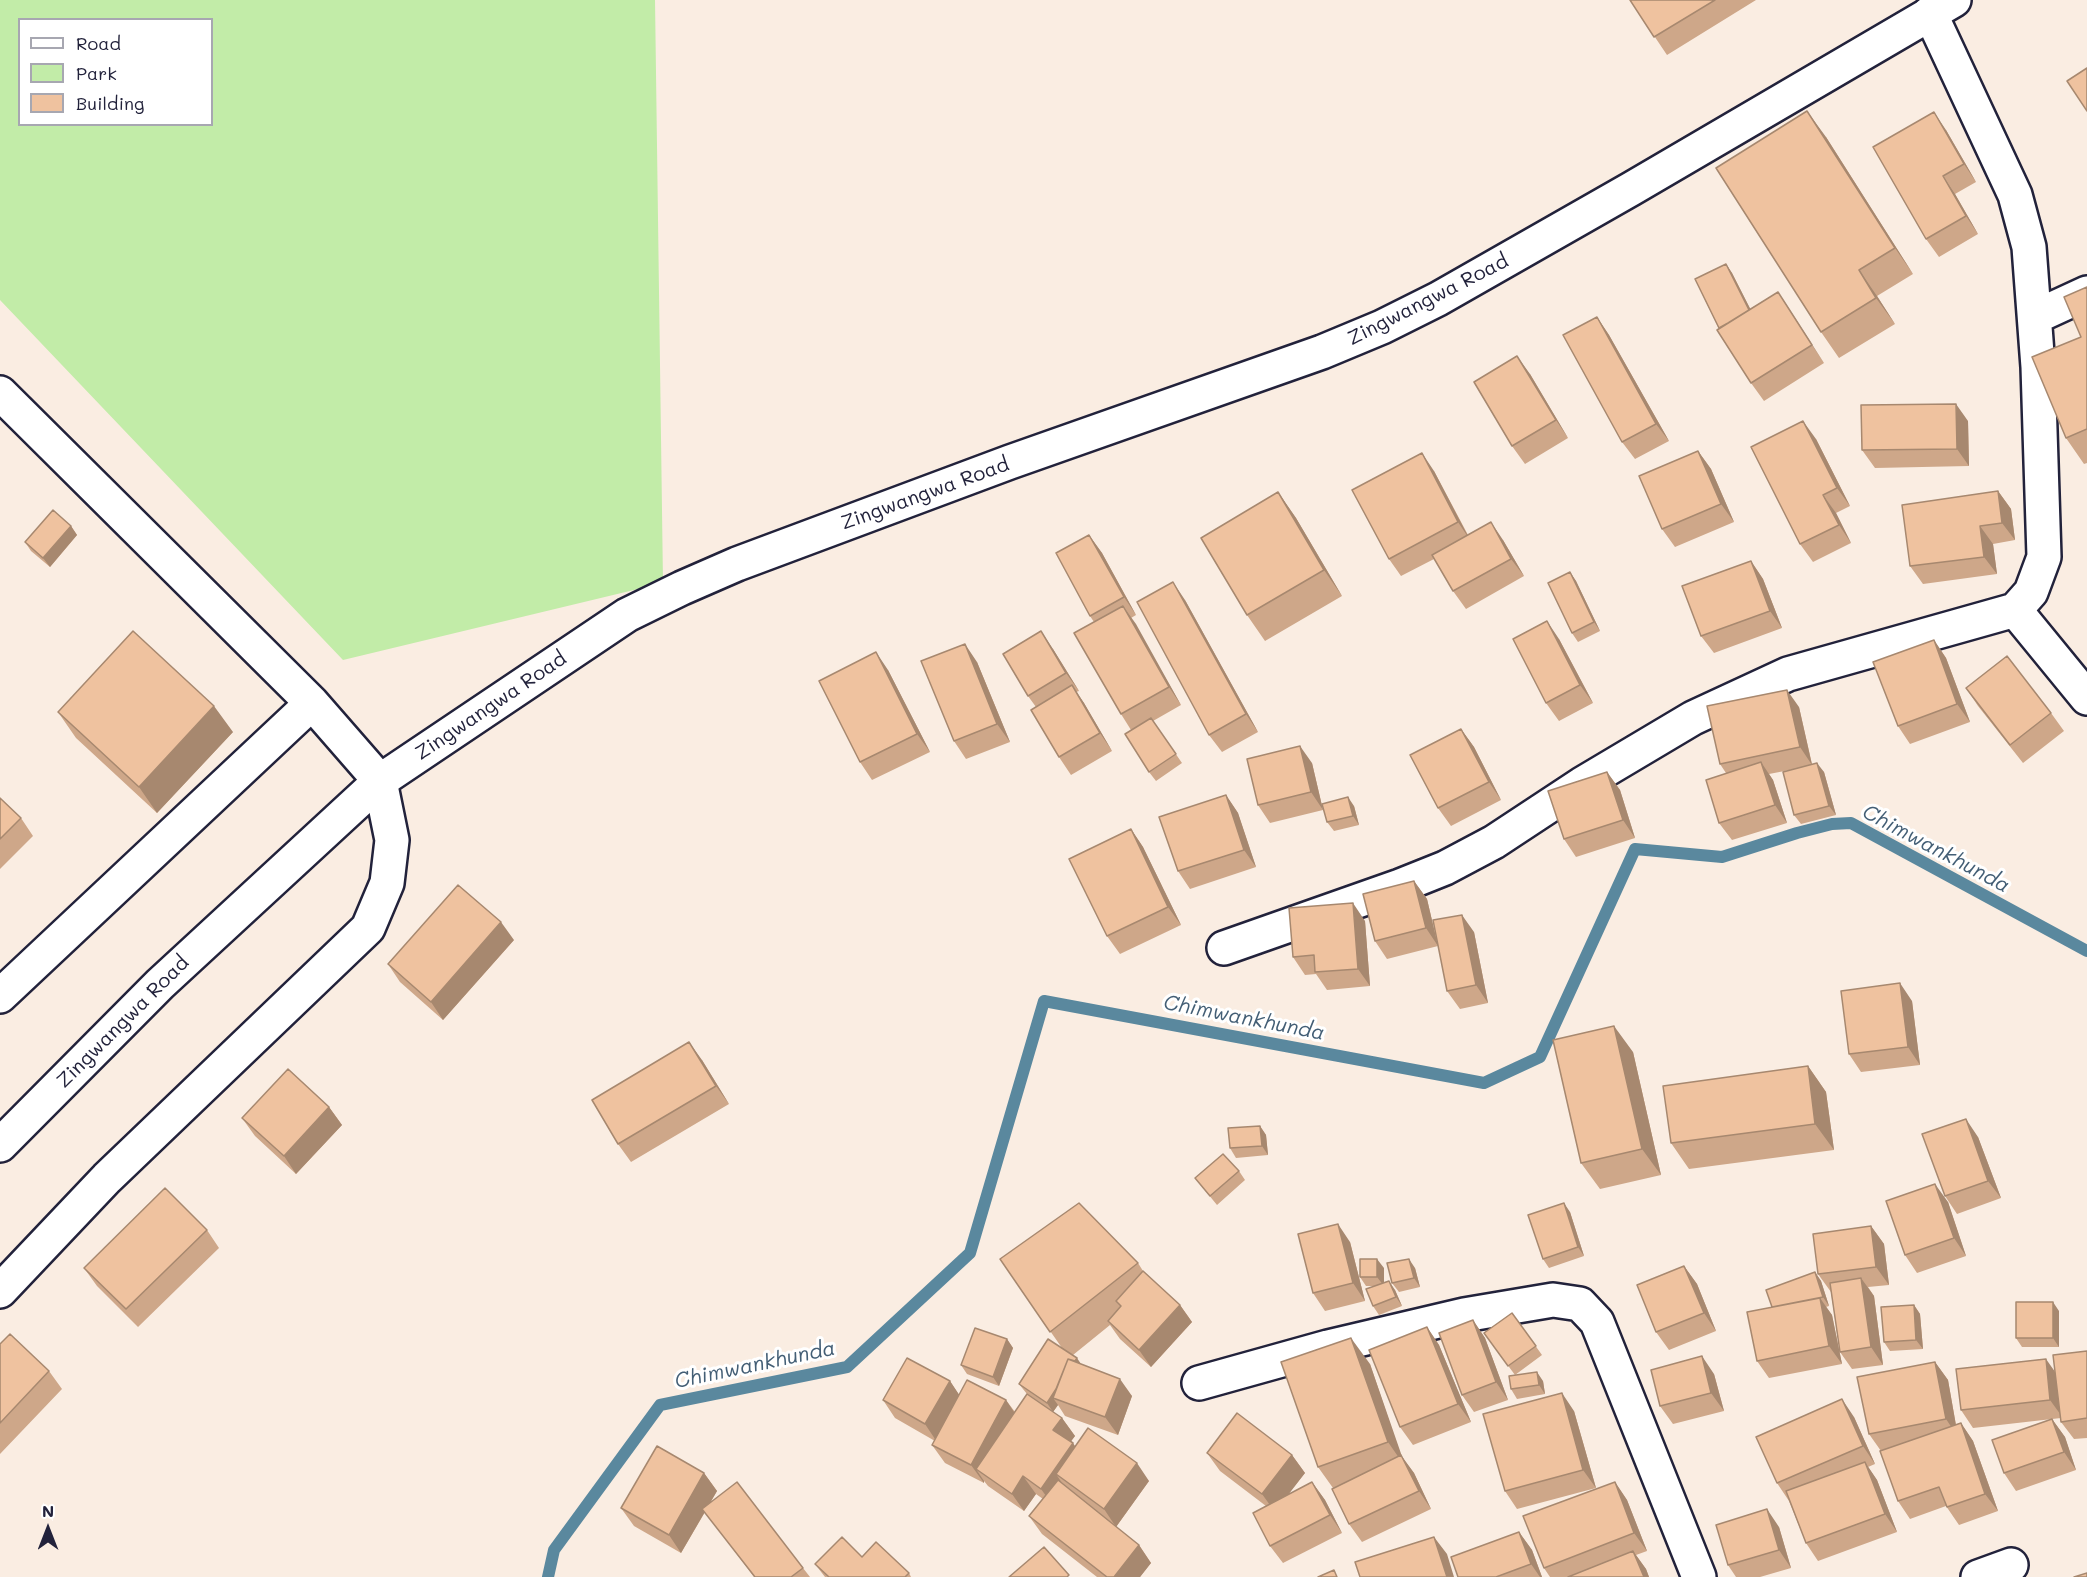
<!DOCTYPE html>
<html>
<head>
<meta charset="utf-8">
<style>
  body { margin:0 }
  #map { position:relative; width:2087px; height:1577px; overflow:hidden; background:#faede2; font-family:Mali,sans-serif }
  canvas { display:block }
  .legend { position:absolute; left:18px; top:18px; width:195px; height:108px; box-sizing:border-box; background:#fff; border:2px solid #a7a7b1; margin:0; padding:8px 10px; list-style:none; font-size:18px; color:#22223b }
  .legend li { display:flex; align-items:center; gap:12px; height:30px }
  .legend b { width:30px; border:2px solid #a7a7b1 }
  .north { position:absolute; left:18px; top:1499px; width:60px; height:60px; -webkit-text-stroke:4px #fff; paint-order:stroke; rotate:0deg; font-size:16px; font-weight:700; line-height:24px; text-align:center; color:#22223b }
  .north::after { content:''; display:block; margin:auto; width:21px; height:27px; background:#22223b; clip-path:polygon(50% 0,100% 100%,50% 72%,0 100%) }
</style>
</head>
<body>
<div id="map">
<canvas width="2087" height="1577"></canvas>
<ul class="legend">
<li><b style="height:8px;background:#fff"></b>Road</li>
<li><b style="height:16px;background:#c2eca8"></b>Park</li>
<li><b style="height:16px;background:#efc29f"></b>Building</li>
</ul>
<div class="north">N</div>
</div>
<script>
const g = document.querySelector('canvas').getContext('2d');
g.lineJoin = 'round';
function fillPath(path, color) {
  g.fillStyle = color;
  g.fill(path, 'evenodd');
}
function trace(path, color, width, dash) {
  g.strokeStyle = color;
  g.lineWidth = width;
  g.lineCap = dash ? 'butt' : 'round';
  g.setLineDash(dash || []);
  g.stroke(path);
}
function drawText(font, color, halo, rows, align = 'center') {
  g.font = font + ' Mali,sans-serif';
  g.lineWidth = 6;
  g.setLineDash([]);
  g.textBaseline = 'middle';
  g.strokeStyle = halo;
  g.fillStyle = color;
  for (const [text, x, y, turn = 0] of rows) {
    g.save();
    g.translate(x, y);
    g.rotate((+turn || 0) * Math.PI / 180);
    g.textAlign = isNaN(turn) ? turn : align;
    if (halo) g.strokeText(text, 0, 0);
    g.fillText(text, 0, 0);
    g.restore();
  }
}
fillPath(new Path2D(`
  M0,0H655L663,583L343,660L0,300ZM20,20H212V124H20Z`), '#c2eca8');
trace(new Path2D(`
  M548,1577L554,1550L660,1405L847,1367L970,1253L1044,1001L1484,1083L1540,1057L1635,849L1722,857L1797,833L1832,824L1851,823L2087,951`), '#5a889e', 12);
const minor = new Path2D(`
  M2035,317L2087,293
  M0,393L312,703L380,781L392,840L387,883L368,928L107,1178L0,1291
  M2015,610L2087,698
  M1224,948L1400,886L1445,868L1494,842L1582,784L1693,718L1788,674L2015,610L2031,592L2044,557L2038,367L2029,247L2015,195L1930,13
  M0,996L312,703
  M1199,1383L1328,1347L1464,1315L1553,1300L1580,1304L1597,1322L1699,1577
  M1978,1577L2011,1565`);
const tertiary = new Path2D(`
  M0,1145L160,984L380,781L627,615L682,588L737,564L1010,462L1322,352L1382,327L1438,299L1631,189L1954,0`);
trace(minor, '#22223b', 38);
trace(tertiary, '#22223b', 38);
trace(minor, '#fff', 33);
trace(tertiary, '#fff', 33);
fillPath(new Path2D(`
  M1630,0H1756L1667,55Z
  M1946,130L1976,182L1955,194L1978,234L1939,257L1926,239Z
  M1826,137L1913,274L1877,296L1895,324L1839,358L1821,332Z
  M1726,264L1732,273L1750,309L1778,292L1824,363L1764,401L1751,383L1719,329L1695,279Z
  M2087,287V463L2084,464L2066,438L2081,337Z
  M1597,317L1609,335L1669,441L1635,459L1622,442Z
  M1530,374L1568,438L1525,464L1512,446Z
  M1968,421L1969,466L1875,468L1862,450Z
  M1816,439L1850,506L1836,513L1851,543L1813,562L1800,544Z
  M1698,451L1711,469L1734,522L1675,547L1662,529Z
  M1434,471L1468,535L1503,540L1524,576L1466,609L1453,591L1434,559L1401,576L1389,559Z
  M1998,491L2011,509L2015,540L1993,544L1997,574L1923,584L1910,566Z
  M1278,492L1296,518L1342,596L1265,641L1247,615Z
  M71,526L77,535L50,567L31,551L25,542Z
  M1089,535L1102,553L1136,615L1131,618L1181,705L1153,721L1182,763L1156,781L1149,772L1131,730L1121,714L1094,622L1090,616Z
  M1751,561L1763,579L1782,628L1714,653L1701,636Z
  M1570,572L1576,581L1600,631L1578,642L1572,633Z
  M1185,600L1258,732L1222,752L1209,735Z
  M1559,639L1593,703L1559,721L1546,703Z
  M1934,640L1946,658L1970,722L1910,744L1898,726Z
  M1053,649L1079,691L1076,692L1084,703L1112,751L1071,775L1059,757L1036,707L1028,696Z
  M977,662L1010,742L966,759L954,741Z
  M888,670L930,752L872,780L860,762Z
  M1966,688L2051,713L2064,731L2023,763L1978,706Z
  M1799,707L1812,764L1824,772L1836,815L1801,824L1794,815L1795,769L1769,774L1773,780L1787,823L1732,840L1719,823L1726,773L1720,764Z
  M58,712L233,732L157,813L76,738Z
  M1461,729L1474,747L1501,800L1451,826L1438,808Z
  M1312,763L1323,810L1270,823L1258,805Z
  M1607,772L1620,790L1635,838L1576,857L1564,839Z
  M1226,795L1238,813L1256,867L1190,889L1178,871Z
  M0,798L21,818L33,836L0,869Z
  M1354,806L1359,825L1334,831L1327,822Z
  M1131,829L1143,847L1181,925L1120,954L1107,936Z
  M1414,881L1427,899L1438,946L1387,959L1375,941Z
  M1365,921L1370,986L1327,990L1316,974L1305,975L1293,957Z
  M1474,932L1488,1003L1460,1009L1447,991Z
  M514,940L443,1020L400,982L388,964Z
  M1912,1001L1920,1065L1861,1072L1849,1054Z
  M1633,1052L1661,1175L1600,1189L1581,1163Z
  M702,1060L729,1104L631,1162L618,1144Z
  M1808,1066L1826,1092L1834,1150L1689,1169L1671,1143Z
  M329,1107L342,1125L296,1174L255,1136L242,1118Z
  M1260,1126L1266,1135L1268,1155L1236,1158L1230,1148Z
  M1978,1137L2001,1198L1957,1214L1945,1196Z
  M1239,1171L1245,1180L1217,1205L1195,1178Z
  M1948,1202L1966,1256L1917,1273L1905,1255Z
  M1570,1212L1584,1256L1549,1268L1543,1259Z
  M1871,1226L1884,1244L1889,1285L1868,1287L1874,1296L1883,1365L1852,1369L1840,1352L1831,1292L1818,1274Z
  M207,1230L219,1248L138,1327L97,1286L84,1268Z
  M1350,1242L1365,1301L1325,1311L1313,1293Z
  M1000,1259L1138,1263L1143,1271L1180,1305L1192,1322L1151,1367L1120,1339L1110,1325L1073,1355L1081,1364L1132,1396L1118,1435L1065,1416L1058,1405L1053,1412L1062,1418L1075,1436L1071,1441L1075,1447L1149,1481L1116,1527L1139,1545L1151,1563L1140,1577H1097L1042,1534L1029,1516L1043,1499L1036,1494L1024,1511L988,1486L984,1481V1483L945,1463L932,1445L935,1441L895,1418L883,1400L950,1381L959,1395L1006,1400L1015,1412L1027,1394L1019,1384L1062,1348Z
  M1684,1266L1697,1284L1716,1331L1669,1350L1656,1332Z
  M1384,1268V1283L1395,1290L1402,1306L1379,1315L1373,1306L1374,1286H1366L1360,1277Z
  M1415,1268L1420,1287L1399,1292L1392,1283Z
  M1815,1272L1821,1281L1829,1306L1826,1307L1832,1315L1842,1364L1769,1378L1757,1361L1772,1307Z
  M1914,1305L1920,1314L1923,1349L1890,1351L1884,1342Z
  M2059,1311V1347H2022L2016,1338Z
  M1512,1313L1542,1355L1515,1375L1484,1333Z
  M1473,1320L1485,1338L1508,1400L1474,1412L1462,1395Z
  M1427,1327L1439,1345L1471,1422L1413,1445L1400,1427Z
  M1007,1339L1013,1348L999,1386L967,1374L961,1365Z
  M0,1344L49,1371L62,1389L0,1454Z
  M2087,1351V1439V1438L2074,1439L2061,1422V1418L1973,1428L1961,1410L2055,1372Z
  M1935,1362L1948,1380L1956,1425L1961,1423L1973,1441L1998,1511L1959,1525L1946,1506L1910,1519L1898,1501L1881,1451L1869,1434Z
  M1370,1364L1401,1456L1414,1473L1431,1509L1362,1542L1349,1524L1333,1488L1318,1467Z
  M1714,1374L1724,1411L1673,1424L1660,1406Z
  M1543,1381L1545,1394L1517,1399L1511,1389Z
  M1574,1411L1596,1488L1517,1509L1505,1491Z
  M1854,1417L1875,1464L1868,1467L1877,1480L1897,1532L1818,1561L1806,1543L1789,1501L1777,1483Z
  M2052,1419L2065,1437L2076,1470L2016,1491L2004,1473Z
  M1207,1453L1292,1455L1305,1473L1287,1495L1312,1482L1325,1500L1342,1533L1283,1563L1270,1546L1266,1506L1220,1471Z
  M704,1473L717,1491L710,1503L803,1568L810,1577H754L705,1512L681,1553L634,1526L621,1508Z
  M1615,1482L1627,1500L1647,1551L1636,1555L1646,1569L1649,1577H1550L1544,1568Z
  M1779,1527L1791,1568L1760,1577H1736L1728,1565Z
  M1519,1532L1532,1550L1542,1577H1458Z
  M862,1557L909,1573L911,1577H825L815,1564Z`), '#cea789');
fillPath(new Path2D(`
  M1807,111L1826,137L1913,274L1895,248Z
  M1934,112L1946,130L1976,182L1964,164Z
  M1943,176L1955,194L1978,234L1966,216Z
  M1726,264L1732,273L1757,322L1750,313Z
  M1859,270L1877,296L1895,324L1876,298Z
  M1778,292L1790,310L1824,363L1812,345Z
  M1597,317L1609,335L1669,441L1656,424Z
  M1517,356L1530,374L1568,438L1556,420Z
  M1956,404L1968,421L1969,466L1957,449Z
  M1803,421L1816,439L1850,506L1837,488Z
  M1698,451L1711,469L1734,522L1721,504Z
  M1422,453L1434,471L1470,540L1458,522Z
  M1998,491L2011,509L2015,540L2002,523Z
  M1278,492L1296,518L1342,596L1324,570Z
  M1823,495L1836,513L1851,543L1839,525Z
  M1491,522L1503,540L1524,576L1511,559Z
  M71,526L77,535L50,567L43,558Z
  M1980,526L1993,544L1997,574L1984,557Z
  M1089,535L1102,553L1136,615L1124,597Z
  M1751,561L1763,579L1782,628L1770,611Z
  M1570,572L1576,581L1600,631L1594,622Z
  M1173,582L1185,600L1258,732L1246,714Z
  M1123,606L1136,624L1181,705L1169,687Z
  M1547,621L1559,639L1593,703L1580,685Z
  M1041,631L1053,649L1079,691L1066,673Z
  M1934,640L1946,658L1970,722L1957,704Z
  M965,644L977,662L1010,742L997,724Z
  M876,652L888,670L930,752L917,734Z
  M1072,685L1084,703L1112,751L1100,733Z
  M1787,690L1799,707L1812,765L1800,747Z
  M214,706L233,732L157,813L139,787Z
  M1461,729L1474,747L1501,800L1489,782Z
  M1300,746L1312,763L1323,810L1311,792Z
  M1761,762L1773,780L1787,823L1775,805Z
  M1817,763L1824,772L1836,815L1829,806Z
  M1607,772L1620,790L1635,838L1623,820Z
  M1226,795L1238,813L1256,867L1244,850Z
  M1348,797L1354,806L1359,825L1353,816Z
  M1131,829L1143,847L1181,925L1168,907Z
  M1414,881L1427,899L1438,946L1426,928Z
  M1353,903L1365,921L1370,986L1358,969Z
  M1462,915L1474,932L1488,1003L1476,985Z
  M501,922L514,940L443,1020L431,1002Z
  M1900,983L1912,1001L1920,1065L1908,1047Z
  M1614,1026L1633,1052L1661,1175L1642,1149Z
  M689,1042L702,1060L729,1104L716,1086Z
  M1808,1066L1826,1092L1834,1150L1815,1124Z
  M329,1107L342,1125L296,1174L284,1156Z
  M1966,1119L1978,1137L2001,1198L1988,1181Z
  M1260,1126L1266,1135L1268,1155L1262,1146Z
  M1935,1184L1948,1202L1966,1256L1954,1238Z
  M1564,1203L1570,1212L1584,1256L1578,1247Z
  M1338,1224L1350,1242L1365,1301L1353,1283Z
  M1871,1226L1884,1244L1889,1285L1876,1267Z
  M1377,1259L1384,1268V1286L1377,1277Z
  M1409,1259L1415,1268L1420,1287L1414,1278Z
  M1684,1266L1697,1284L1716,1331L1704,1313Z
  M1815,1272L1821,1281L1829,1306L1823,1297Z
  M1861,1278L1874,1296L1883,1365L1871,1347Z
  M1389,1281L1395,1290L1402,1306L1396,1297Z
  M1820,1298L1832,1315L1842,1364L1829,1346Z
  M2053,1302L2059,1311V1347L2053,1338Z
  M1180,1305L1192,1322L1151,1367L1139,1350Z
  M1914,1305L1920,1314L1923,1349L1916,1340Z
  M1473,1320L1485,1338L1508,1400L1496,1382Z
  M1427,1327L1439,1345L1471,1422L1458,1404Z
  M1351,1338L1370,1364L1406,1468L1388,1442Z
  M1007,1339L1013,1348L999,1386L993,1377Z
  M1702,1356L1714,1374L1724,1411L1711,1393Z
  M1077,1358L1083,1367L1053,1398L1058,1405L1053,1412L1047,1403Z
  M2046,1359L2058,1376L2063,1418L2050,1400Z
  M1935,1362L1948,1380L1958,1437L1946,1419Z
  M1537,1372L1543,1381L1545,1394L1539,1385Z
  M1120,1379L1132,1396L1118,1435L1105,1417Z
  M950,1381L962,1399L937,1442L925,1424Z
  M1562,1393L1574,1411L1596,1488L1583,1470Z
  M1842,1399L1854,1417L1875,1464L1863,1446Z
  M1006,1400L1018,1418L976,1469L984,1481V1483L971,1465Z
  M1062,1418L1075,1436L1066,1448L1053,1430Z
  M2052,1419L2065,1437L2076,1470L2064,1452Z
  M1961,1423L1973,1441L1998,1511L1985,1494Z
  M1073,1443L1085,1461L1056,1474L1066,1489L1054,1507L1041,1489Z
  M1292,1455L1305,1473L1275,1512L1262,1494Z
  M1401,1455L1414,1473L1431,1509L1419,1491Z
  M1865,1462L1877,1480L1897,1532L1885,1514Z
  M1137,1463L1149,1481L1116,1527L1104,1509Z
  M704,1473L717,1491L681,1553L669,1535Z
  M1023,1476L1036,1494L1024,1511L1012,1494Z
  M1312,1482L1325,1500L1342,1533L1330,1515Z
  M1615,1482L1627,1500L1647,1551L1634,1533Z
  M1767,1509L1779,1527L1791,1568L1779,1550Z
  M1519,1532L1532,1550L1542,1577H1540L1531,1564Z
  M1434,1537L1447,1554L1454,1577H1447Z
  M1139,1545L1151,1563L1140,1577H1114Z
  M1633,1551L1646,1569L1649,1577H1644Z`), '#a7886f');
const building = new Path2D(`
  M1630,0H1715L1654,37Z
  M2087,68V111L2067,81Z
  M1807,111L1895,248L1859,270L1876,298L1821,332L1716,168Z
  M1934,112L1964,164L1943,176L1966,216L1926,239L1873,147Z
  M1726,264L1749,310L1728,323L1719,328L1695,279Z
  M2087,287V429L2066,438L2032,357L2081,337L2064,297Z
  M1778,292L1812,345L1751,383L1717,330Z
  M1597,317L1656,424L1622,442L1563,335Z
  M1517,356L1556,420L1512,446L1474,382Z
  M1956,404L1957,449L1862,450L1861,405Z
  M1803,421L1837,488L1823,495L1839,525L1800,544L1751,447Z
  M1698,451L1721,504L1662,529L1639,476Z
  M1422,453L1458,522L1389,559L1352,490Z
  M1998,491L2002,523L1980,526L1984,557L1910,566L1902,505Z
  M1278,492L1324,570L1247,615L1201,538Z
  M53,510L71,526L43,558L25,542Z
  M1491,522L1511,559L1453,591L1432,555Z
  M1089,535L1124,597L1090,616L1056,553Z
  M1751,561L1770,611L1701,636L1682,586Z
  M1570,572L1594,622L1572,633L1548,583Z
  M1173,582L1246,714L1209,735L1137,602Z
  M1123,606L1169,687L1121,714L1074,633Z
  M1547,621L1580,685L1546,703L1513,639Z
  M133,631L214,706L139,787L58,712Z
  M1041,631L1066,673L1028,696L1003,654Z
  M1934,640L1957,704L1898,726L1873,662Z
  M965,644L997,724L954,741L921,661Z
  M876,652L917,734L860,762L819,681Z
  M2007,656L2051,713L2010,745L1966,688Z
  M1072,685L1100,733L1059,757L1031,710Z
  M1787,690L1800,747L1720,764L1707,706Z
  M1151,718L1176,754L1149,772L1125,734Z
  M1461,729L1489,782L1438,808L1410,755Z
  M1300,746L1311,792L1258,805L1247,759Z
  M1761,762L1775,805L1719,823L1706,780Z
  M1817,763L1829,806L1794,815L1783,772Z
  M1607,772L1623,820L1564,839L1548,791Z
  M1226,795L1244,850L1178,871L1159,817Z
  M1348,797L1353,816L1327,822L1322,804Z
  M0,798L21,818L0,839Z
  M1131,829L1168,907L1107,936L1069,859Z
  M1414,881L1426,928L1375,941L1363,894Z
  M458,885L501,922L431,1002L388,964Z
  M1353,903L1358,969L1315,972L1314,955L1293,957L1289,908Z
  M1462,915L1476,985L1447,991L1433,920Z
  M1900,983L1908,1047L1849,1054L1841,991Z
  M1614,1026L1642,1149L1581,1163L1553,1040Z
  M689,1042L716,1086L618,1144L592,1100Z
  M1808,1066L1815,1124L1671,1143L1663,1086Z
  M288,1069L329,1107L284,1156L242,1118Z
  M1966,1119L1988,1181L1945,1196L1922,1134Z
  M1260,1126L1262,1146L1230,1148L1228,1128Z
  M1223,1154L1239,1171L1210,1196L1195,1178Z
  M1935,1184L1954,1238L1905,1255L1886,1201Z
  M165,1188L207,1230L126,1309L84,1268Z
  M1079,1203L1138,1263L1050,1332L1000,1259Z
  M1564,1203L1578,1247L1543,1259L1528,1215Z
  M1338,1224L1353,1283L1313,1293L1298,1234Z
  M1871,1226L1876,1267L1818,1274L1813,1234Z
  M1360,1259H1377V1277H1360Z
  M1409,1259L1414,1278L1392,1283L1387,1263Z
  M1684,1266L1704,1313L1656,1332L1637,1285Z
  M1143,1271L1180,1305L1139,1350L1108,1321L1121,1306L1116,1301Z
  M1815,1272L1823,1297L1772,1307L1766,1290Z
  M1861,1278L1871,1347L1840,1352L1830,1283Z
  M1389,1281L1396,1297L1373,1306L1366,1289Z
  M1820,1298L1829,1346L1757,1361L1747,1312Z
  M2016,1302H2053V1338H2016Z
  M1914,1305L1916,1340L1884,1342L1881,1307Z
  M1512,1313L1536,1346L1508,1366L1484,1333Z
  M1473,1320L1496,1382L1462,1395L1439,1333Z
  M1427,1327L1458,1404L1400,1427L1369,1350Z
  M975,1328L1007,1339L993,1377L961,1365Z
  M10,1334L49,1371L0,1423V1344Z
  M1351,1338L1388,1442L1318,1467L1281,1362Z
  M1048,1339L1077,1358L1075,1361L1068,1359L1056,1389L1047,1403L1019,1384Z
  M2087,1351V1418L2061,1422L2053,1355Z
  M1702,1356L1711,1393L1660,1406L1651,1370Z
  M907,1358L950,1381L925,1424L883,1400Z
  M1068,1359L1120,1379L1105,1417L1053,1398Z
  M2046,1359L2050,1400L1961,1410L1956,1369Z
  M1935,1362L1946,1419L1869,1434L1857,1377Z
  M1537,1372L1539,1385L1511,1389L1509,1376Z
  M967,1380L1006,1400L971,1465L932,1445Z
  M1562,1393L1583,1470L1505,1491L1483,1414Z
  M1027,1394L1062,1418L1053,1430L1073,1443L1041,1489L1023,1476L1012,1494L976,1469Z
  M1842,1399L1863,1446L1777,1483L1756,1437Z
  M1237,1413L1292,1455L1262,1494L1207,1453Z
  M2052,1419L2064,1452L2004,1473L1992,1440Z
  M1961,1423L1985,1494L1947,1507L1939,1487L1898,1501L1880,1451Z
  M1088,1428L1137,1463L1104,1509L1056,1474Z
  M657,1446L704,1473L669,1535L621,1508Z
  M1401,1455L1419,1491L1349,1524L1332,1489Z
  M1865,1462L1885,1514L1806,1543L1786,1491Z
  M1058,1480L1139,1545L1114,1577H1107L1029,1516Z
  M737,1482L803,1568L791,1577H755L702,1509Z
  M1312,1482L1330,1515L1270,1546L1253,1513Z
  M1615,1482L1634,1533L1544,1568L1523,1516Z
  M1767,1509L1779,1550L1728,1565L1716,1525Z
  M1519,1532L1531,1564L1496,1577H1458L1451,1557Z
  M842,1537L862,1557L876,1542L909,1573L905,1577H829L815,1564Z
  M1434,1537L1447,1577H1360L1355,1562Z
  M1044,1547L1069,1575L1067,1577H1009Z
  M1633,1551L1644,1577H1568Z
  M1334,1570L1337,1577H1318Z
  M2087,1573V1577H2074Z`);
fillPath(building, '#efc29f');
trace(building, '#a7886f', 1.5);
drawText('20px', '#22223b', '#fff', [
  ["Zingwangwa Road",1428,300,-27],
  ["Zingwangwa Road",925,494,-20],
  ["Zingwangwa Road",491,706,-34],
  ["Zingwangwa Road",123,1022,-45]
]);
drawText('italic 21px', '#435e75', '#fff', [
  ["Chimwankhunda",1936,849,28],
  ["Chimwankhunda",1244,1018,11],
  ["Chimwankhunda",755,1365,-12]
]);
</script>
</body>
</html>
